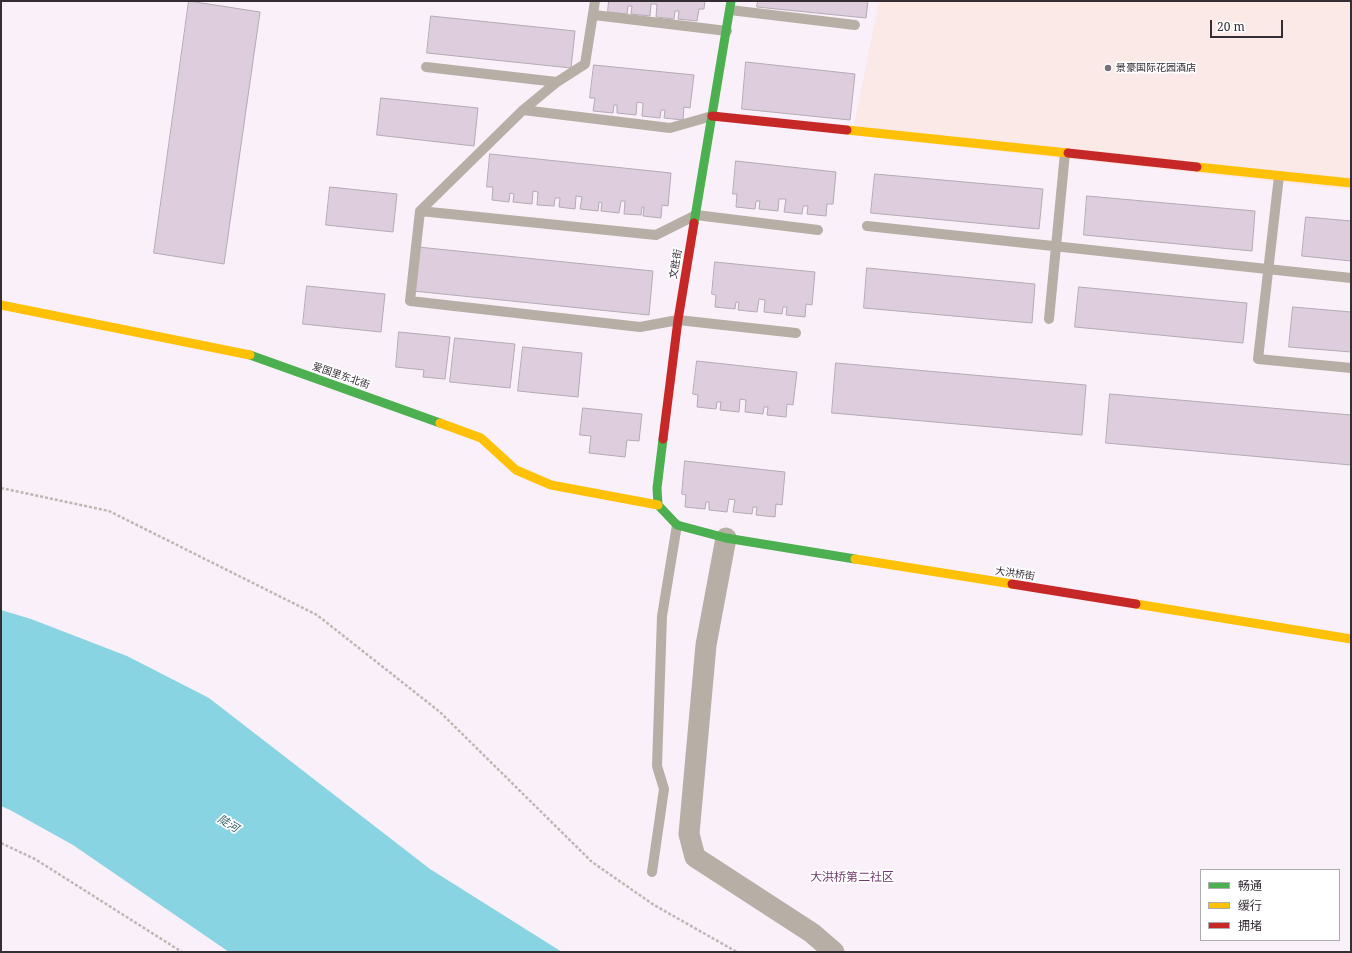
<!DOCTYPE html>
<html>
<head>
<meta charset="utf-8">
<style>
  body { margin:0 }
  #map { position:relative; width:1352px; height:953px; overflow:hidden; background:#faf0fa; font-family:"Noto Serif","Noto Sans SC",serif }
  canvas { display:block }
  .frame { position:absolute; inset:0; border:2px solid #342d34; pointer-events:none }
  .legend { position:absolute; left:1200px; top:869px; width:140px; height:72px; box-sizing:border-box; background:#fff; border:1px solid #aeabae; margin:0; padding:5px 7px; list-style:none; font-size:12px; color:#342d34 }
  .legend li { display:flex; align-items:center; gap:8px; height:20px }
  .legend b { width:20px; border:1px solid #aeabae }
  .scale { position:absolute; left:1210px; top:20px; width:73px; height:18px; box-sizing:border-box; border:2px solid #342d34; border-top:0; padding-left:5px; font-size:12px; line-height:14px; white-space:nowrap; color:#342d34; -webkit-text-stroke:3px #fff; paint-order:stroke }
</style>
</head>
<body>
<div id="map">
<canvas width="1352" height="953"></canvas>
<div class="frame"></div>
<ul class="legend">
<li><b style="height:5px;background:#4caf50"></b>畅通</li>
<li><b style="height:5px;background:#ffc107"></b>缓行</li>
<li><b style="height:5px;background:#c62828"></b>拥堵</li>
</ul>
<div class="scale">20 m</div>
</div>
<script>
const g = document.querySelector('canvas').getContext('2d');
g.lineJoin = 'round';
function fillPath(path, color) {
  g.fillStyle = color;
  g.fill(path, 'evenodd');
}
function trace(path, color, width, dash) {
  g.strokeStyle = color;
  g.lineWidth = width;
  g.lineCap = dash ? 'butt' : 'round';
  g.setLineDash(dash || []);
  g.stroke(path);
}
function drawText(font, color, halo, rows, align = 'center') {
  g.font = font + ' "Noto Serif","Noto Sans SC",serif';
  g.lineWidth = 3.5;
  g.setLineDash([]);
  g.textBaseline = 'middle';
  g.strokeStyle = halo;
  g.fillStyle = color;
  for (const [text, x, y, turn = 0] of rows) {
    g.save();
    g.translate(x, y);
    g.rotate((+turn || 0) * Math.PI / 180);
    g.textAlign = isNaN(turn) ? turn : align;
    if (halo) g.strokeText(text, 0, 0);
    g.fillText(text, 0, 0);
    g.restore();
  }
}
fillPath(new Path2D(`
  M879,1H1351V190L852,135Z`), '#fae9e6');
fillPath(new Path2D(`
  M1,610L31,619L127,656L209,698L430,869L562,952H229L73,845L10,810L1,806Z`), '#89d4e2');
const building = new Path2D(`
  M189,1L260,12L224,264L154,253Z
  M609,1H705L704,9H699L697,21L678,19L679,11H675L674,19L656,17L657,4H651L650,16L631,14L632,6H628L627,14L608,12Z
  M758,1H868L866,18L757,7Z
  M431,16L575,31L571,68L427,53Z
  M746,62L855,74L850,120L742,109Z
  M594,65L694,75L690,108L684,107L683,120L664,118L665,110H661L660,118L642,116L643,103L637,102L636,115L617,113V105H614L613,113L593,111L595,98H590Z
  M381,98L478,108L474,146L377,135Z
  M490,154L671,173L668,206L662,205L661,218L643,216L644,207H642L641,215L624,214L625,201H621L619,213L601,211L602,203L599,202L598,211L580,209L582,197L576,196L575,209L559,207L560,198H555L554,206L537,205L538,192L533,191L532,204L513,202L514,194L510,193L509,202L492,200L493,187H487Z
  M736,161L836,172L833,204H827L826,216L807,214L808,206H803L802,214L784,212L786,199H779L778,211L759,209L760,201H756L755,209L736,207L737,194H733Z
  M875,174L1043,189L1039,229L871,213Z
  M330,187L397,194L393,232L326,225Z
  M1087,196L1255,211L1252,251L1084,235Z
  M1306,217L1351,221V261L1302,256Z
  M418,247L653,271L649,315L413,291Z
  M715,262L815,272L812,305L806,304L805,317L786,315L787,307H783L782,314L764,312L765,300L759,299L757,312L738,310L739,302H736L735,309L715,307L716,295L712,294Z
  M867,268L1035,284L1032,323L864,308Z
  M307,286L385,294L381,332L303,324Z
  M1079,287L1247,303L1243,343L1075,327Z
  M1293,307L1351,312V352L1289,347Z
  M399,332L450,337L445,379L423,377L424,370L396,367Z
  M455,338L515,344L510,388L450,382Z
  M523,347L582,353L578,397L518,391Z
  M697,361L797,372L793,405L787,404L786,417L767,415L768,407H764L763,414L745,412L746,400L740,399L739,412L720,410L721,402H717L716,409L697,407L698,395L693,394Z
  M836,363L1086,385L1082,435L832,413Z
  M1110,394L1351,415V465L1106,443Z
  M583,408L642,414L639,441L627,440L625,457L589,453L591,436L580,435Z
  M685,461L785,472L782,505L776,504L775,517L756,515L757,507H753L752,514L733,512L735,500L729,499L727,512L709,510V502H706L705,509L685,507L686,495L682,494Z`);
fillPath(building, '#ddcddd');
trace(building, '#b2abb2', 1);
trace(new Path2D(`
  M1,488L109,511L317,615L440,712L592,862L654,905L737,952
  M1,843L35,859L182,952`), '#beb7b3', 2.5, [3, 2]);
trace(new Path2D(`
  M595,1L585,64L557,82L523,110L420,211L410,301L640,327L678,320L796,333
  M730,10L855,25
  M594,15L727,31
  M426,67L557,82
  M523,110L670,128L712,116
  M1279,176L1258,359L1351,368
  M420,211L656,235L696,215L818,230
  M867,226L1351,278
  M1049,319L1065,153
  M652,872L664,789L657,766L662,616L677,525`), '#b7afa6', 10);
trace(new Path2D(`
  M726,538L706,645L689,834L695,857L812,933L834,952`), '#b7afa6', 21);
trace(new Path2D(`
  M694,223L731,1
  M250,355L440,423
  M663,439L657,488L658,505L677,525L726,538L855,559`), '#4caf50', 9);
trace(new Path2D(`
  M847,130L1068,153
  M1197,167L1351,183
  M1,305L250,355
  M440,423L481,438L516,470L551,485L658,505
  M855,559L1012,584
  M1136,604L1351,639`), '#ffc107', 9);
trace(new Path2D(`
  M712,116L847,130
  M1068,153L1197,167
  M663,439L678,320L694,223
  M1012,584L1136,604`), '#c62828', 9);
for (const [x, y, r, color] of [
  [1108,68,4,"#797179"]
]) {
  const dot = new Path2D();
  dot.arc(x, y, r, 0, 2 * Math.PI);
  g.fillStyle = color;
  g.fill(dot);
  trace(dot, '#fff', 1.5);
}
drawText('10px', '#342d34', '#fff', [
  ["景豪国际花园酒店",1116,68]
], 'left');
drawText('10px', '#342d34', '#fff', [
  ["文胜街",676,264,-80],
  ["爱国里东北街",341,376,19],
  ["大洪桥街",1015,574,9]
]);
drawText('italic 11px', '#2f5f66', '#fff', [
  ["陡河",228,824,31]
]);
drawText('12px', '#6e3a6c', '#fff', [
  ["大洪桥第二社区",852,878]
]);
</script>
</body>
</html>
